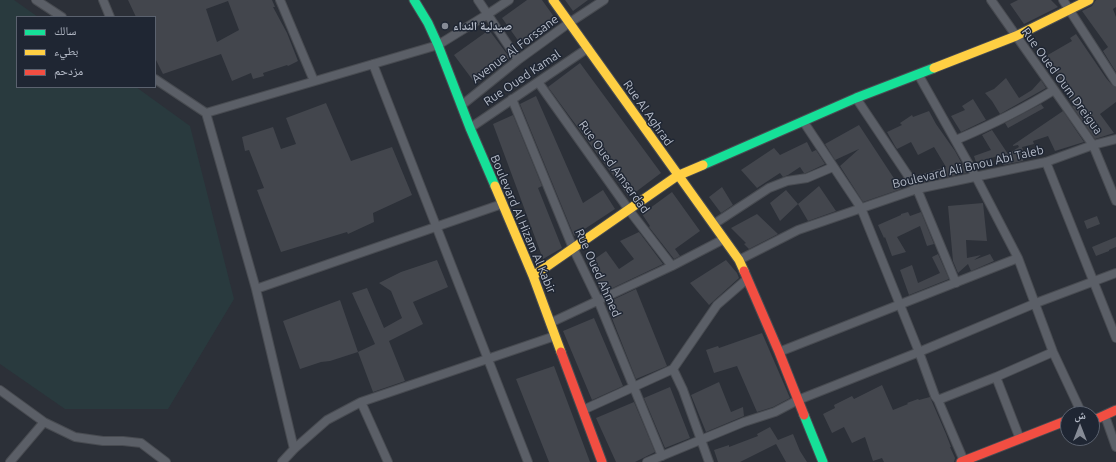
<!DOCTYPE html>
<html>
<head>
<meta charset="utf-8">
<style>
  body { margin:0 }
  #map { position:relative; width:1116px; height:462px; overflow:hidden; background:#2c3038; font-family:Ubuntu,"Noto Naskh Arabic",sans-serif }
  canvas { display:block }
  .legend { position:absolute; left:16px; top:16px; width:140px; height:72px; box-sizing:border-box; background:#1f2633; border:1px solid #5b626f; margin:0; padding:5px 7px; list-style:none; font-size:12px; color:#b6bcc9 }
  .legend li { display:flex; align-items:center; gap:8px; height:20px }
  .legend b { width:20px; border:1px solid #5b626f }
  .north { position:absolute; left:1060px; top:406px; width:40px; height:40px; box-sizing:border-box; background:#1f2633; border:1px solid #5b626f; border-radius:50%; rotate:0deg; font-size:11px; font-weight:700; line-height:16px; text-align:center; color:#b6bcc9 }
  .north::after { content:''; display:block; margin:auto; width:14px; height:18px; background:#868b96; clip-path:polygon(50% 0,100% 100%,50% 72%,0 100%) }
</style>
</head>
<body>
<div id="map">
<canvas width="1116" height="462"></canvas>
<ul class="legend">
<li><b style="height:5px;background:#16e098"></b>سالك</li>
<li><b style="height:5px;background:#ffcf43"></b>بطيء</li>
<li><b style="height:5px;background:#f24e42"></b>مزدحم</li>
</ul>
<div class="north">ش</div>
</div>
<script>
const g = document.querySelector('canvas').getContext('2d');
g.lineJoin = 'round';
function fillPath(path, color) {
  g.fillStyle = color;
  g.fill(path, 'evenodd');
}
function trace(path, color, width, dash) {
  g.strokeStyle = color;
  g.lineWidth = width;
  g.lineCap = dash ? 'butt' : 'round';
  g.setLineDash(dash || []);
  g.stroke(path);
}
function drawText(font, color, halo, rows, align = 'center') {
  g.font = font + ' Ubuntu,"Noto Naskh Arabic",sans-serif';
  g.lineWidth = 3;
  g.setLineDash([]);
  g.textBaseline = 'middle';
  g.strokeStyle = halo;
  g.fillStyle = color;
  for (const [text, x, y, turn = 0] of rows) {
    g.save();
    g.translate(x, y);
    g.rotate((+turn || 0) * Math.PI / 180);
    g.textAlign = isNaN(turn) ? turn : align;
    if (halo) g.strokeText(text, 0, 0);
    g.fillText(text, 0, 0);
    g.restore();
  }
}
fillPath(new Path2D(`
  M0,0H14L38,17H17V87H136L190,126L234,299L168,409H65L0,364Z`), '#293a3e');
fillPath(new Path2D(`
  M128,0H272L275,7H273L287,33L298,61L288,66L287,65L263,73L264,76L253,79L251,73L232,81L221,54L163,74L155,58V17H136ZM228,1L239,30L217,42L206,9Z
  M527,0H542L557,21L522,46L502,18Z
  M565,0H588L573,11Z
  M1018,0H1051L1058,7L1024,24L1010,4Z
  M1096,0H1116V7L1113,9L1116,17V72L1103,51L1108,47L1082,11L1092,6Z
  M489,30L510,58L475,83L454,55Z
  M1076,34L1106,78L1112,85L1116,87V102L1100,114L1114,133L1095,139L1072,106L1074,105L1066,94L1068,92L1046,56L1072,41L1070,38Z
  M580,63L661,173L629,197L548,87Z
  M1006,78L1019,98L1032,90L1041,80L1046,88L1000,114L992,101L985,93L994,89Z
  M536,96L583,203L603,190L615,209L574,236L520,104Z
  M973,99L986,120L961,132L951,116L965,110L962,106Z
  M326,103L351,161L392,147L412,195L373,213L374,222L348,234L347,232L281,252L257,190L264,188L249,150L245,151L242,137L273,127L281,149L296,144L286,118Z
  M1041,104L1044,108L1008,128L1005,123Z
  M929,111L936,124L955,151L967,173L920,183L915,176L946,167L934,147L918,155L911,142L897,149L895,146L887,132L902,125L900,123L912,115L913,117Z
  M1063,111L1084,142L1055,151L1048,136L1033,141L1034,144L1022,147L1024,153L1023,161L1003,165L998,156L976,162L974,156L991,150L982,135L992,130L1008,154L1019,147L1018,145L1013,146V145Z
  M513,115L542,186L538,188L562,248L543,259L493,124Z
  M859,125L901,189L863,202L840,166L859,149L835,160L825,144Z
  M807,142L812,152L816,150L825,164L806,173H804L800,167L788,175L783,177L780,173L757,188L741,170L774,148L780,155Z
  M819,186L836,211L808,221L798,204Z
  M722,187L733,205L721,213L709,197Z
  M786,190L798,204L780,221L770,203Z
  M672,192L700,231L675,249L680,256L674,259L649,227L650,226L642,214Z
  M983,203L987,241L966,240L967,258L981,255L974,260L990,254L994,261L971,271L968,264L958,273L953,261L948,206Z
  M908,212L910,216L921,212L934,244L927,246L920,226L897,237L906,252L892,256L885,237L884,238L878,225L901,215V214Z
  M757,214L778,234L749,249L744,244L746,243L731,228Z
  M1097,216L1100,224L1087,229L1084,221Z
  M639,232L663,264L602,293L589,263L606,251L619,269L634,259L620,241Z
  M1116,237V247L1109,250V251L1096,256L1092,247Z
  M938,254L949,279L909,295L900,270L912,265L918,283L940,273L932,257Z
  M437,260L448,287L413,302L423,324L389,341L405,381L373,392L358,352L375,344L352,293L367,288L384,328L402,318L391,291L379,283L401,272Z
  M726,260L737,273L739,278L709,305L690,283Z
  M636,289L667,366L636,379L606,303Z
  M340,300L358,352L330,361L321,362L300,369L283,321Z
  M594,318L623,386L592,400L563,331Z
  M762,333L790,398L773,407L757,412L737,366L714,373L706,350L718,346L719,348Z
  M554,366L590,462H549L516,379Z
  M719,382L731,412L743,407L744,416L706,432L691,395Z
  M882,385L893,410L908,404L907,403L918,399L919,400L930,397L946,434L951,447H950L955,458L954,462H884L882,458L873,461L865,437L852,443L844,427L832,433L823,414L835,408L834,405L852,396L854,399Z
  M670,387L690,438L665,448L644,398Z
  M634,402L655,452L635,462H616L596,418Z
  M770,427L778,440L793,434L800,451L807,462H786L776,444L740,462H718L714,450L729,445V447L758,436L757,434Z`), '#43464d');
const street = new Path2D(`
  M36,0L62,17
  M103,0L110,17
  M280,0L314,81
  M478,0L518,60
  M991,0L1093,145L1116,201
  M1063,0L1116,82
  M373,64L528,462
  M918,74L976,177L1018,258L1053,352L1082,414
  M155,79L206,113L256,289L294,449
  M538,82L629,210L672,266
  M856,98L917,189L956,283
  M512,99L573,248L598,300L662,456
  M462,105L518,60L569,23L604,0
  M206,113L438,45L488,14L509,0
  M803,121L861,208L919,352L935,396L938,400L964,461
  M470,128L588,48
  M956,140C991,125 1022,110 1054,90
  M1046,162L1116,338
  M714,224L769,188L787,181L807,178L833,167
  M739,260L798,230L917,189L1046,162L1093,145L1116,139
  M256,289L502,204
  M550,323L672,266L724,239
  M779,352L1018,258
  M673,369L683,390L709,462
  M996,377L1020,439
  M0,390L44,422L75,437L103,441H123L141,443L166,462
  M938,400L996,377L1053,352
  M361,402L388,462
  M583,410L673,369L717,305L747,279
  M1105,416L1116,447
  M10,462L44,422
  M282,462L294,449L327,420L361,402L555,336
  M647,462L744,422L775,412L798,400L919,352L1036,303L1116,273`);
const fast = new Path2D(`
  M414,0L428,23L438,45L470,128L495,186
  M703,165L856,98L934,68
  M804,415L823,462`);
const slow = new Path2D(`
  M553,0L739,260L744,271
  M934,68L1016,36L1089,0
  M495,186L533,276L561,352
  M533,276L677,176L703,165`);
const jam = new Path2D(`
  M744,271L779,352L804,415
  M561,352L602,462
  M1092,421L1116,410
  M961,462L1068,420`);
trace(street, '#484b51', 10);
trace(fast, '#484b51', 11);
trace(slow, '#484b51', 11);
trace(jam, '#484b51', 11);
trace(street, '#5b5f67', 8);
trace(fast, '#16e098', 9);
trace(slow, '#ffcf43', 9);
trace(jam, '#f24e42', 9);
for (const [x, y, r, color] of [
  [445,26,4,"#868b96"]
]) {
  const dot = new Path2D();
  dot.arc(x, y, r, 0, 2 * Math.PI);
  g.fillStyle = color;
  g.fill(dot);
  trace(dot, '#1f2633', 1.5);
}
drawText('bold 12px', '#b6bcc9', '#1f2633', [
  ["صيدلية النداء",453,26]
], 'left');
drawText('12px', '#b6bcc9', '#1f2633', [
  ["Avenue Al Forssane",515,49,-37],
  ["Rue Oued Kamal",522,78,-34],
  ["Rue Oued Oum Dreigua",1062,81,54],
  ["Rue Al Aghrad",648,113,55],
  ["Rue Oued Amserdad",614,167,54],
  ["Boulevard Ali Bnou Abi Taleb",968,167,-13],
  ["Boulevard Al Hizam Al Kabir",523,224,67],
  ["Rue Oued Ahmed",598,273,66]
]);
</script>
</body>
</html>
